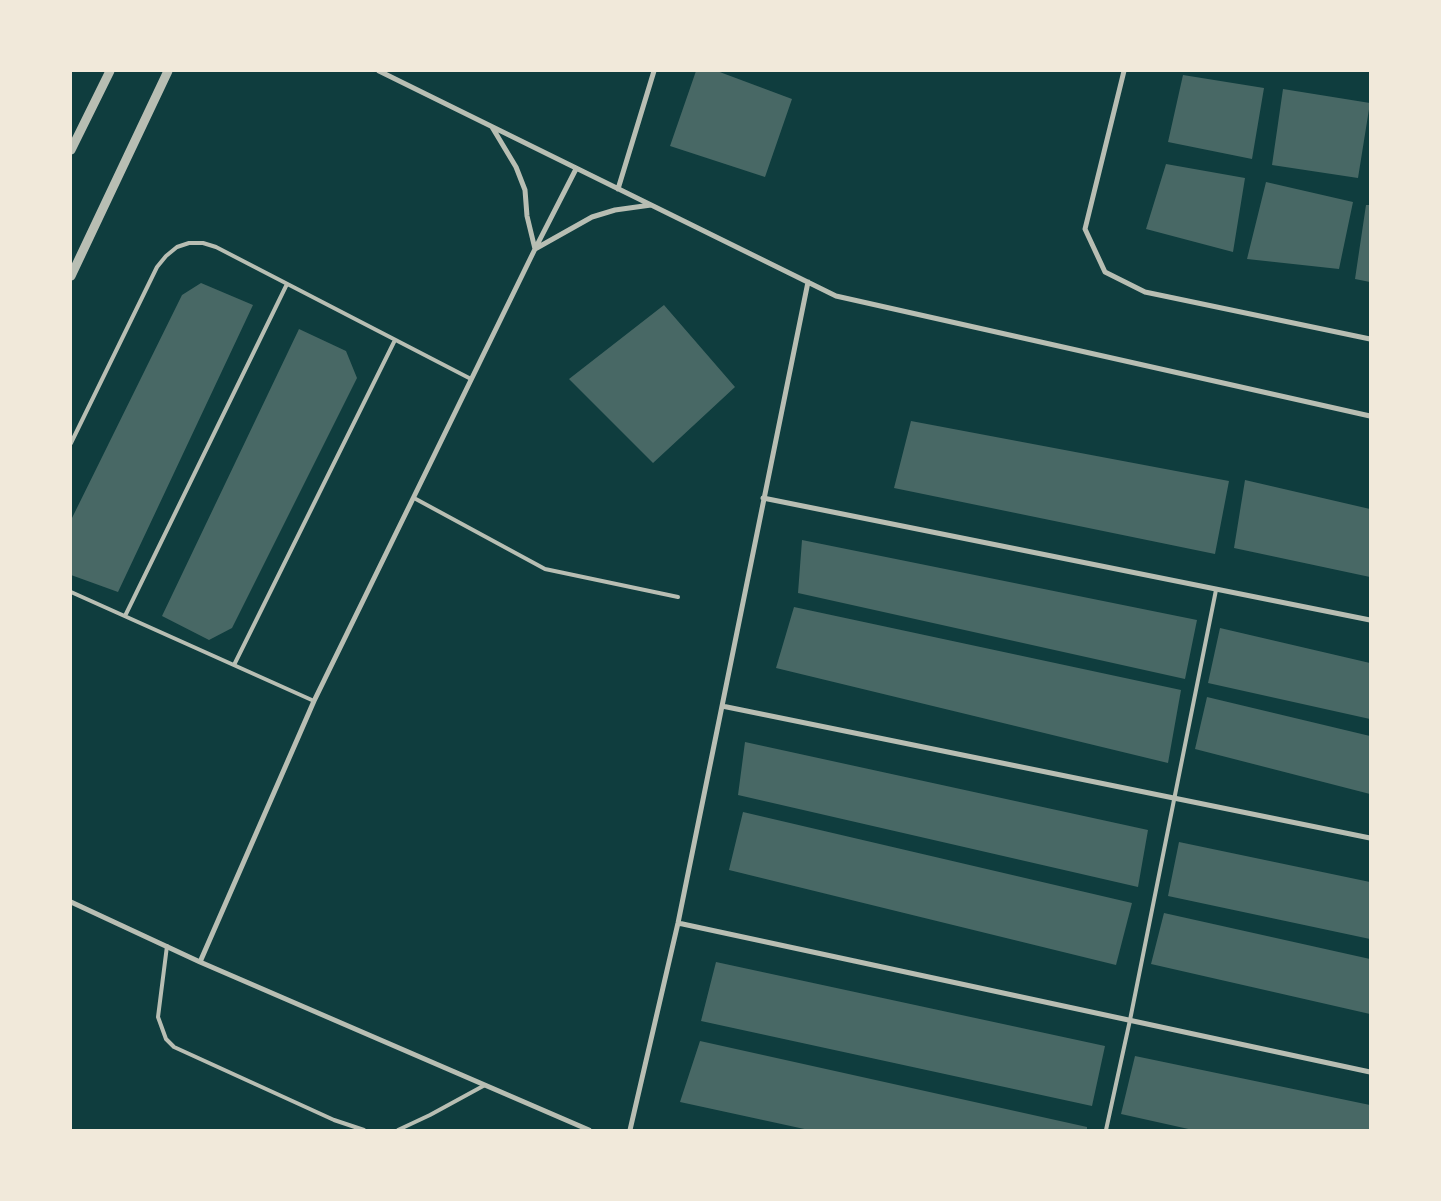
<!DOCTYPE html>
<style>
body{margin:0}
#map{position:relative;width:1441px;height:1201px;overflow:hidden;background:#0f3d3e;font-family:"Exo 2",sans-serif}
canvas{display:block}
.frame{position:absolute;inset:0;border:72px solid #f1e9da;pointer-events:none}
</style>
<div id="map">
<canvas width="1441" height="1201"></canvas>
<div class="frame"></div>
</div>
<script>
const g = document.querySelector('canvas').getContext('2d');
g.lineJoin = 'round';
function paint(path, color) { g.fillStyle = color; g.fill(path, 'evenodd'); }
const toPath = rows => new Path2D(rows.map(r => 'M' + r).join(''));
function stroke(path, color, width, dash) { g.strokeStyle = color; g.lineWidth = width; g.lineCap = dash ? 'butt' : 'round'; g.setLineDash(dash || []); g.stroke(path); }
paint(toPath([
 [696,71,717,71,792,99,765,177,670,146],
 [1183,75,1264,88,1252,159,1168,142],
 [1283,89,1370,103,1358,178,1272,165],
 [1166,164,1245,178,1233,252,1146,229],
 [1266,182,1353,202,1339,269,1247,259],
 [1366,205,1370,205,1370,282,1355,279],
 [201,283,253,305,118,592,71,575,71,520,182,295],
 [664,305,735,387,653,463,569,379],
 [299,329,346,351,357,378,232,628,209,640,162,616],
 [911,421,1229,481,1215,554,894,488],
 [1245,480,1370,509,1370,577,1234,548],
 [802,540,1197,620,1185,679,798,593],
 [794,607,1181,690,1168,763,776,668],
 [1220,628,1370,663,1370,719,1208,683],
 [1207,697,1370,736,1370,794,1195,749],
 [745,742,1148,830,1138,887,738,795],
 [743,812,1132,903,1116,965,729,870],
 [1179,842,1370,882,1370,939,1168,896],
 [1164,913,1370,959,1370,1014,1151,964],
 [716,962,1105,1046,1092,1106,701,1021],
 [700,1041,1087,1127,1087,1130,809,1130,680,1102],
 [1135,1056,1370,1105,1370,1130,1193,1130,1121,1114]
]), '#486865');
stroke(toPath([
 [71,443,157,267,166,256,177,247,189,243,203,243,216,247,471,379],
 [414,498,545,569,678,597],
 [71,592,314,701],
 [125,616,287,284],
 [234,665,395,340],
 [167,946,158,1017,166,1039,174,1047,334,1120,364,1130],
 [398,1130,430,1115,485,1085],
 [1106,1130,1130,1020,1216,590]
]), '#b8beb3', 4);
stroke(toPath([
 [379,71,836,296,1370,416],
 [1124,71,1085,229,1105,272,1145,292,1370,339],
 [492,127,516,167,525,190,527,216,535,249,592,217,615,210,651,205],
 [618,189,654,71],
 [763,498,1370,620],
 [722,706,1370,838],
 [71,902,200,962,589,1130],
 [678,923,1370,1072],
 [200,962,314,701,535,249,576,169],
 [630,1130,678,923,808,282]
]), '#b8beb3', 5);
stroke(toPath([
 [71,150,110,71],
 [71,276,168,71]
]), '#b8beb3', 9);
</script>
